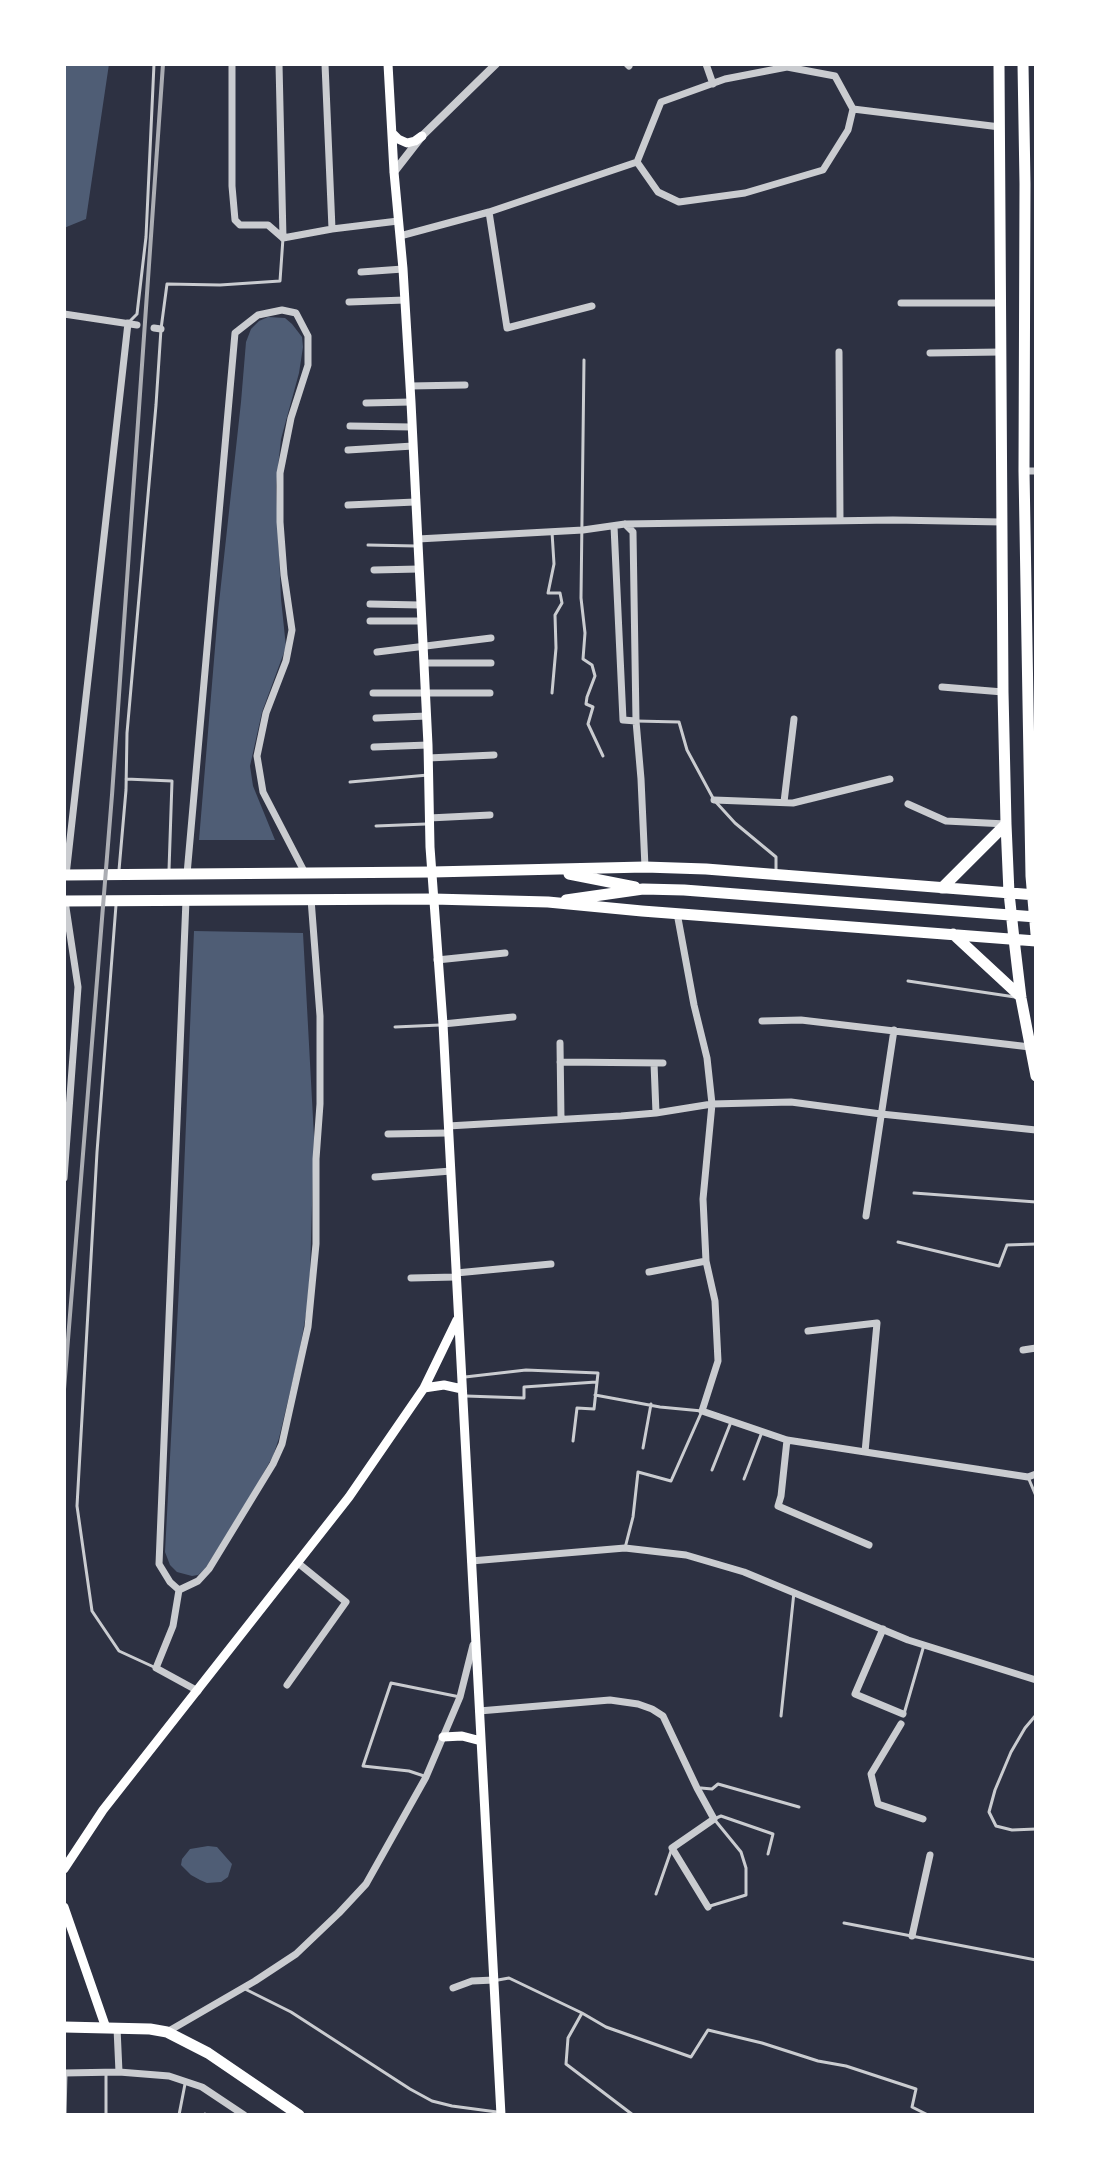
<!DOCTYPE html>
<style>
body{margin:0}
#map{position:relative;width:1100px;height:2179px;overflow:hidden;background:#2d3142;font-family:"Fira Sans Condensed",sans-serif}
canvas{display:block}
.frame{position:absolute;inset:0;border:66px solid #fff;pointer-events:none}
</style>
<div id="map">
<canvas width="1100" height="2179"></canvas>
<div class="frame"></div>
</div>
<script>
const g = document.querySelector('canvas').getContext('2d');
g.lineJoin = 'round';
function paint(path, color) { g.fillStyle = color; g.fill(path, 'evenodd'); }
const toPath = rows => new Path2D(rows.map(r => 'M' + r).join(''));
function stroke(path, color, width, dash) { g.strokeStyle = color; g.lineWidth = width; g.lineCap = dash ? 'butt' : 'round'; g.setLineDash(dash || []); g.stroke(path); }
paint(toPath([
 [64,64,109,64,86,219,64,228],
 [268,317,285,318,292,324,302,337,303,347,299,373,281,439,276,486,281,599,286,647,262,712,250,766,253,786,275,840,199,840,218,612,241,402,246,342,251,329,259,321],
 [194,931,303,933,314,1137,310,1273,307,1308,299,1354,279,1438,273,1456,255,1488,205,1569,198,1575,192,1576,177,1572,170,1565,165,1552,180,1268],
 [208,1846,217,1847,232,1864,228,1877,221,1882,207,1883,200,1880,191,1875,181,1865,182,1859,190,1849]
]), '#4f5d75');
stroke(toPath([
 [128,323,137,314,146,237,154,64],
 [584,360,581,598,585,633,583,659,592,665,595,676,587,697,586,704,593,707,588,724,603,756],
 [552,532,554,564,548,593,560,593,562,603,555,615,556,648,552,693],
 [368,545,416,546],
 [636,721,679,722,687,750,714,800,735,823,776,857,776,872],
 [126,779,172,781,169,870],
 [350,782,428,775],
 [376,826,426,824],
 [119,870,126,790,127,733,156,405,161,329,167,284,220,285,280,281,283,238],
 [116,905,97,1152,77,1506,92,1611,119,1651,156,1668],
 [908,981,1015,997],
 [395,1027,440,1025],
 [914,1193,1036,1202],
 [898,1242,999,1266,1007,1245,1036,1244],
 [465,1377,526,1370,598,1373,594,1409,577,1408,573,1441],
 [595,1395,660,1407,702,1411,671,1481,638,1472,633,1517,625,1548],
 [466,1396,524,1398,524,1387,596,1382],
 [643,1448,651,1404],
 [712,1470,731,1422],
 [1028,1477,1036,1496],
 [744,1479,762,1432],
 [904,1714,924,1645],
 [1036,1715,1025,1728,1011,1752,995,1790,989,1812,996,1826,1012,1830,1036,1829],
 [781,1716,794,1592],
 [424,1776,409,1771,363,1766,391,1683,460,1697],
 [701,1788,712,1789,718,1784,799,1807],
 [714,1819,721,1816,773,1834,768,1854],
 [656,1894,671,1851],
 [710,1906,746,1895,746,1868,741,1852,714,1819],
 [844,1923,1036,1960],
 [498,1980,509,1978,582,2013,606,2027,691,2057,708,2030,762,2043,818,2061,846,2066,916,2089,912,2107,928,2115],
 [245,1989,291,2012,410,2089,432,2101,452,2106,497,2112],
 [582,2013,568,2038,566,2064,633,2115],
 [205,2114,207,2115],
 [65,2115,66,2073],
 [106,2115,106,2073],
 [179,2115,185,2084]
]), '#caccd0', 3);
stroke(toPath([
 [232,64,232,186,235,220,240,225,268,225,283,238],
 [279,64,283,238],
 [325,64,332,229],
 [627,64,629,66],
 [706,64,713,84],
 [853,109,1000,127],
 [489,212,507,328,592,306],
 [400,236,489,212,637,162,658,192,679,202,745,193,823,170,848,130,853,109,835,76,787,67,725,79,661,102,637,162],
 [283,238,332,229,398,221],
 [361,272,403,269],
 [349,302,405,300],
 [901,303,1001,303],
 [64,314,137,325],
 [154,328,161,329],
 [839,352,840,520],
 [930,353,1001,352],
 [410,386,465,385],
 [366,403,411,402],
 [350,426,412,427],
 [348,450,413,446],
 [1024,471,1036,471],
 [348,505,415,502],
 [625,524,633,532,636,721,641,779,645,867],
 [614,526,623,720,636,721],
 [418,539,583,530,625,524,893,520,1002,522],
 [374,570,419,569],
 [370,604,420,605],
 [370,621,421,621],
 [377,652,491,638],
 [424,663,491,663],
 [942,687,1003,692],
 [373,693,490,693],
 [376,718,427,716],
 [374,747,428,745],
 [428,758,494,755],
 [714,800,793,803,890,779],
 [784,802,794,719],
 [908,804,946,821,1006,824],
 [429,818,490,815],
 [187,874,235,333,258,315,282,310,296,313,308,336,308,365,291,418,280,473,280,522,284,575,292,630,286,661,266,713,257,756,263,792,305,873],
 [66,875,128,323],
 [677,913,694,1005,707,1058,712,1104,703,1199,706,1261,715,1301,718,1361,702,1411,787,1440,1028,1477,1036,1474],
 [437,960,505,953],
 [762,1021,801,1020,1030,1047],
 [443,1024,513,1017],
 [560,1043,561,1119],
 [560,1062,663,1063],
 [654,1063,656,1113],
 [448,1126,621,1116,656,1113,712,1104,791,1102,881,1114,1036,1130],
 [388,1134,448,1133],
 [375,1177,451,1171],
 [64,1178,78,987,65,901],
 [866,1216,894,1030],
 [649,1272,706,1261],
 [456,1273,551,1264],
 [411,1278,456,1277],
 [808,1331,877,1323,865,1452],
 [1023,1350,1036,1348],
 [787,1440,781,1496,778,1506,869,1545],
 [471,1561,625,1548,686,1555,744,1572,908,1640,1036,1680],
 [179,1590,198,1581,209,1569,273,1464,282,1444,308,1327,316,1244,316,1159,320,1104,320,1016,311,899],
 [179,1590,170,1582,159,1564,186,900],
 [179,1590,173,1626,156,1668,198,1691],
 [883,1629,855,1694,903,1714],
 [287,1685,346,1602,298,1563],
 [479,1711,610,1700,638,1704,652,1709,663,1716,697,1788,714,1819,672,1848,708,1907],
 [901,1724,871,1774,878,1804,923,1819],
 [912,1936,930,1855],
 [453,1988,472,1981,494,1980],
 [117,2028,119,2072],
 [167,2032,255,1981,296,1954,339,1913,366,1884,426,1777,460,1697,473,1645],
 [64,2073,119,2072,169,2076,202,2087,244,2115]
]), '#caccd0', 7);
stroke(toPath([
 [394,172,422,136,496,64]
]), '#caccd0', 8);
stroke(toPath([
 [388,64,394,172,403,269,411,402,428,745,430,847,443,1024,501,2115],
 [392,133,398,139,407,143,415,141,422,136],
 [424,1388,444,1385,462,1389],
 [443,1737,462,1736,481,1741],
 [64,1869,103,1810,349,1497,424,1388,457,1320],
 [64,1907,106,2028]
]), '#fff', 9);
stroke(toPath([
 [999,64,1003,692,1006,824,1009,893,1014,939,1021,998,1036,1076],
 [1023,64,1025,184,1024,471,1031,876,1036,934],
 [569,874,635,887],
 [64,875,432,872,645,867,706,869,1036,895],
 [942,888,1006,824],
 [566,900,643,889,684,890,1036,917],
 [64,901,433,899,548,902,642,911,1036,941],
 [953,934,1021,997],
 [64,2027,150,2029,167,2032,208,2053,299,2115]
]), '#fff', 11);
stroke(toPath([
 [64,1389,112,795,163,64]
]), '#abadb3', 4);
</script>
